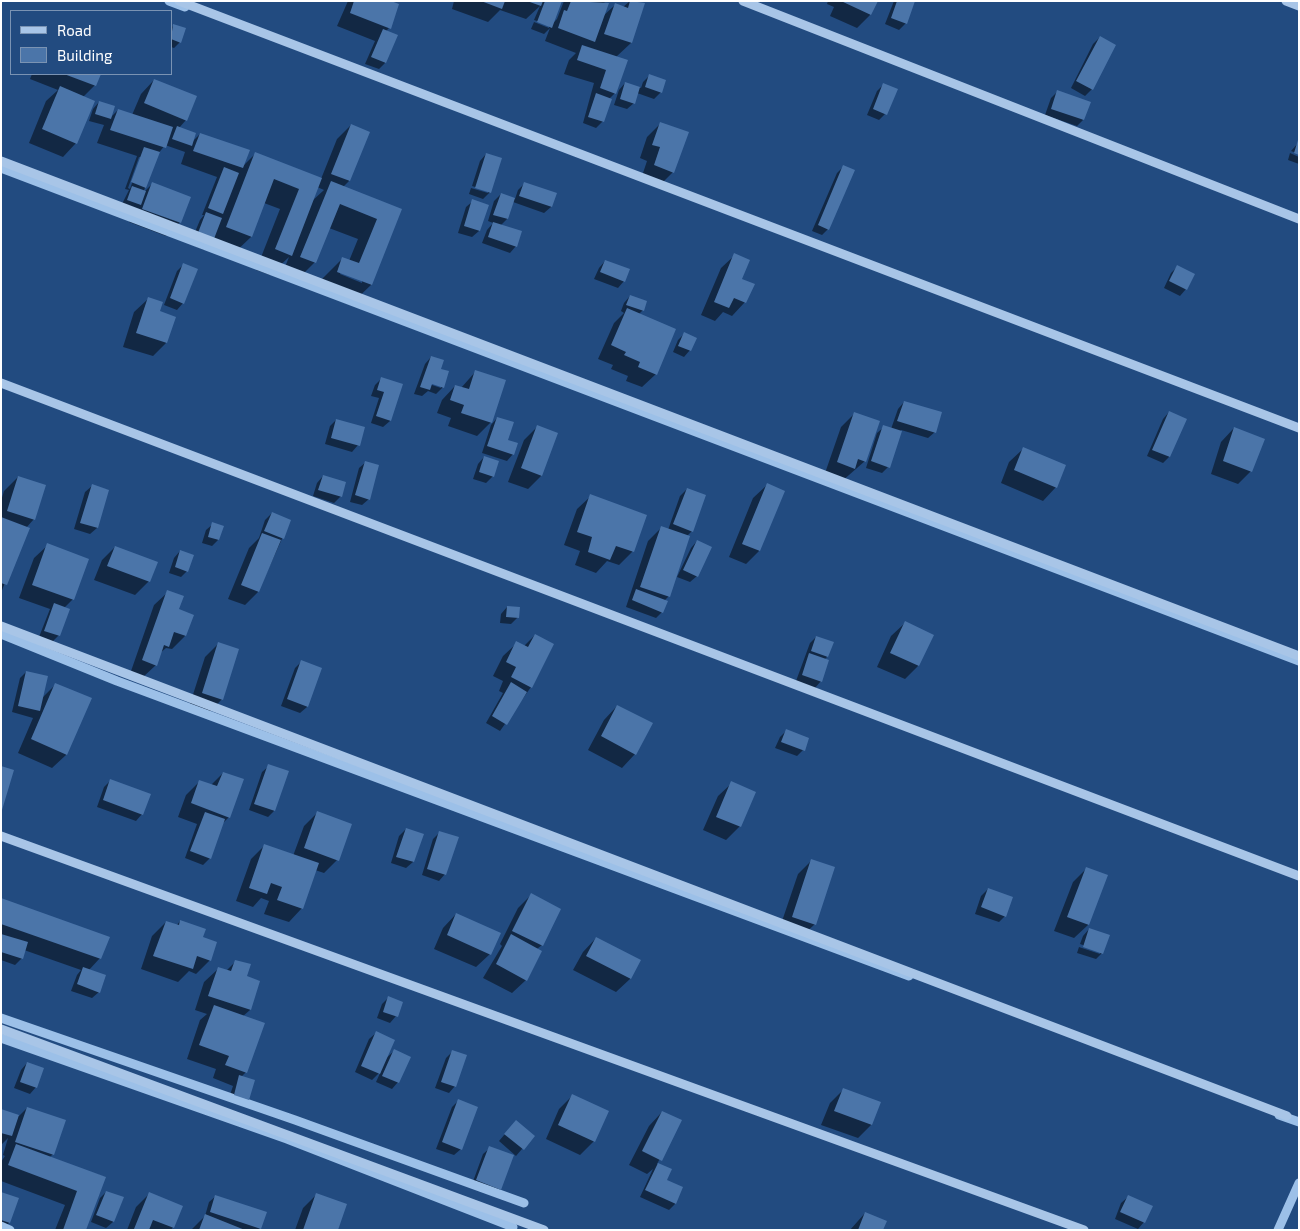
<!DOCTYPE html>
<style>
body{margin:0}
#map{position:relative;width:1300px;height:1231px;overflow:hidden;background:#224b80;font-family:"Exo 2",sans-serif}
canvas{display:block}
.frame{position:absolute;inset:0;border:2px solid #fff;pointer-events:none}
.legend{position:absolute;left:10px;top:10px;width:162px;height:65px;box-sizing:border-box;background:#224b80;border:1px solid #7a93b3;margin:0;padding:6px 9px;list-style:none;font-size:15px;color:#fff}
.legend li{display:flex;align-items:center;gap:10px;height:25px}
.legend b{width:25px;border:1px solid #7a93b3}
</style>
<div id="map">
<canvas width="1300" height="1231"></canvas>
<div class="frame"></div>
<ul class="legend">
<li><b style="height:6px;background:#a8c5e7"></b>Road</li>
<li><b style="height:14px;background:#4b75a9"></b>Building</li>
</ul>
</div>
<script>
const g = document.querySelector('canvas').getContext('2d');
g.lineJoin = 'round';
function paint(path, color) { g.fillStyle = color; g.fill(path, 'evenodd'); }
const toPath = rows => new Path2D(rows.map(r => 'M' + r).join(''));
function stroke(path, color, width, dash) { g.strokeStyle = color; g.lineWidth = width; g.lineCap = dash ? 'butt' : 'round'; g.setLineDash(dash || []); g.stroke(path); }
paint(toPath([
 [348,1,387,1,389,28,386,31,385,63,379,69,365,64,375,41,337,26],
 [454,1,561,1,552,24,557,19,564,1,601,1,608,4,603,16,615,5,623,7,630,1,644,4,631,43,616,57,615,93,609,99,603,121,596,128,583,123,594,83,564,74,569,60,576,53,545,41,550,28,544,34,531,29,534,22,549,28,549,25,534,20,540,6,526,19,500,10,488,22,452,9],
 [828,1,876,1,870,15,857,28,830,16,834,7,827,4],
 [894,1,914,1,906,23,899,30,885,24],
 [174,25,180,42,174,48,171,47,171,28],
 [1100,37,1092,89,1085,96,1071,88,1093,44],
 [32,74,100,74,95,85,83,97,76,143,63,157,29,143,46,101,58,90,30,79],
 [649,76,661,92,654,99,637,93,634,103,627,109,614,105,619,90,625,83,641,88,643,82],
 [154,80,186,120,179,128,192,142,200,134,242,167,255,154,321,179,337,139,351,125,349,181,343,187,400,210,371,285,350,305,317,292,322,279,343,258,349,261,358,239,329,228,315,262,294,283,281,277,289,257,270,275,256,270,280,209,264,203,251,237,230,257,207,247,204,250,190,244,200,220,204,215,202,215,217,177,181,164,185,152,165,145,158,154,143,193,152,184,180,222,166,236,129,222,134,211,121,206,129,190,125,189,137,156,97,143,104,125,89,121,93,109,99,102,110,118,118,110,132,115,141,94],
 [139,157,141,157,130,189,128,188],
 [317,187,324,190,312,201],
 [341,272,362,280,362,283,340,274],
 [884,84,885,114,879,120,867,115,877,91],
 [1058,91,1083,120,1077,126,1045,115,1051,98],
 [661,123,673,172,660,185,641,179,647,161,640,158,647,137],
 [1299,142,1299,154,1291,151],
 [1290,153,1299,157,1299,164,1288,160],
 [486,154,490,192,483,199,469,194,471,188,488,193,488,191,472,186,480,161],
 [843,167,828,229,822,235,812,231,837,173],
 [524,184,555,194,551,207,544,213,513,202,507,219,500,226,516,246,510,253,482,243,487,230,493,223,488,221,494,201,501,194,515,199,518,190],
 [473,201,487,205,479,231,472,237,458,233,466,207],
 [735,255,745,302,732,316,723,312,715,321,701,315,721,268],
 [605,261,624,281,618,288,594,279,599,268],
 [183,265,183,303,177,310,164,305,177,271],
 [1178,266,1186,289,1180,296,1164,288,1171,273],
 [630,296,643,310,639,314,656,374,642,387,626,381,628,376,611,369,613,365,598,359,614,323,624,313,621,311,624,303],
 [148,299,159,312,166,343,153,356,123,347,134,312],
 [684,334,690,350,684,357,673,352,678,340],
 [431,357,440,369,443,387,436,394,428,391,422,396,414,394,425,364],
 [426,381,441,386,441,388,426,383],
 [476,371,491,422,477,436,448,426,451,418,437,413,442,400,455,386,461,388],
 [382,378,401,385,390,421,383,427,371,423,379,398,371,396,375,385],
 [904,402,935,432,928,438,901,430,888,467,882,473,866,468,877,433,884,427,891,429,898,409],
 [1169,412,1169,457,1163,463,1147,456,1163,419],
 [855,413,865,461,841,482,824,476,841,427],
 [497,418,513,454,507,461,482,453,491,425],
 [336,420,358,445,352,452,325,444,330,426],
 [537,427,557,434,541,476,528,489,508,482,524,440],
 [1234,428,1251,471,1238,484,1211,474,1221,442],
 [1023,449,1056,487,1043,501,1001,483,1009,462],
 [484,457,493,476,486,483,473,479,478,464],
 [366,462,369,499,362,505,350,502,359,468],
 [323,476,341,496,334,503,313,496,317,483],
 [18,477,34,519,26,528,1,593,1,501,4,491],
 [767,485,759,551,746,564,729,557,753,498],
 [92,486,108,490,97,528,90,534,74,529,85,492],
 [687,489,692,531,687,536,689,537,668,597,664,601,662,612,656,618,626,607,648,541,661,528,668,530,680,496],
 [591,496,646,515,632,552,619,565,607,561,596,573,575,565,580,551,564,545,577,509],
 [272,513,290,521,258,592,245,605,228,599,249,548,259,538,265,520],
 [213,524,218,540,212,546,202,543,206,530],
 [697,541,697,576,690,582,677,577,691,548],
 [48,545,73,599,64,608,59,635,52,642,39,637,50,609,19,598,34,558],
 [115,547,149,581,135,595,94,580,102,560],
 [180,551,187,571,181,577,169,573,174,558],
 [168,592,177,610,193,616,185,636,172,649,166,648,159,654,156,665,142,678,130,674,154,605],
 [507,607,518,617,511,624,500,623,501,614],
 [905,623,932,635,918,666,905,679,877,667,891,636],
 [535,635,531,687,500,731,486,723,503,693,499,691,503,681,493,676,503,656,517,643,524,646],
 [816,637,827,657,824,660,821,681,815,688,796,681,810,643],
 [219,643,222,699,209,713,189,707,205,657],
 [301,662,307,707,300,713,281,706,295,668],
 [26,672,41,699,56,684,90,699,66,755,52,768,18,753,33,718,12,712,20,678],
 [617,706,635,754,622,768,588,750,604,720],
 [786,731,803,750,797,756,775,748,780,737],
 [269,766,274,811,268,817,249,810,262,772],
 [223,773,229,817,222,824,210,858,203,865,185,858,197,824,178,817,186,795,200,781,211,785],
 [111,780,142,814,136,821,97,807,104,787],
 [732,783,740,826,726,840,703,830,718,796],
 [317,813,337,860,324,873,315,870,302,908,289,922,264,914,269,901,261,898,253,907,236,901,251,859,264,846,293,856,304,826],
 [406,829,422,835,413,862,406,868,391,863,399,836],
 [440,832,445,874,439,881,422,875,433,839],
 [811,861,815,924,801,937,779,930,798,874],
 [1086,869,1106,876,1088,925,1074,938,1054,931,1073,882],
 [988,889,1005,916,999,922,975,914,981,896],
 [531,895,542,945,537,949,526,980,512,993,483,978,502,946,500,944,518,908],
 [1,899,100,958,89,970,99,992,92,998,71,991,77,975,81,970,24,950,22,958,15,965,1,960],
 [456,914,490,954,476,967,434,949,443,928],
 [180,921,210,960,196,974,189,971,178,982,141,969,152,936,166,922,177,925],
 [1089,929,1102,953,1096,959,1077,953,1079,947,1100,954,1100,951,1080,944,1083,936],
 [596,938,639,960,630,979,616,992,573,970,583,952],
 [236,961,246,977,259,981,250,1010,242,1017,246,1072,241,1077,248,1099,241,1105,228,1101,233,1086,213,1078,216,1069,187,1059,200,1020,207,1014,195,1010,204,982,218,969,226,971],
 [388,998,396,1016,390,1023,377,1018,382,1004],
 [376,1033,384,1060,394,1051,398,1082,392,1089,376,1082,381,1071,372,1080,355,1072,369,1039],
 [452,1052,455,1086,449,1093,435,1088,446,1058],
 [27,1063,36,1087,30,1094,14,1088,21,1070],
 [843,1090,879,1103,871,1125,858,1138,821,1125,830,1103],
 [572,1096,594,1141,580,1155,546,1139,559,1109],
 [458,1101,461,1149,454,1155,436,1149,452,1107],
 [27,1108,53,1154,49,1158,105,1177,85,1230,55,1230,65,1205,1,1181,1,1162,5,1156,3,1155,8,1138,1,1145,1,1111,19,1116],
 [662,1112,680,1121,657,1164,671,1170,666,1181,682,1188,675,1204,669,1210,640,1197,653,1169,647,1174,629,1165,649,1126],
 [510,1128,533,1136,516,1156,499,1141],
 [490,1148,500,1189,493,1196,471,1187,483,1154],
 [106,1192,122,1198,113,1222,106,1228,91,1222,100,1198],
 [1,1193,9,1223,3,1229,1,1229],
 [149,1194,173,1227,171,1230,127,1230,136,1207],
 [317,1194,337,1230,295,1230,303,1208],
 [216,1196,260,1229,191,1230,205,1216,209,1202],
 [1128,1197,1144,1222,1138,1229,1115,1219,1121,1203],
 [865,1213,882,1230,850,1230]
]), '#0007');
stroke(toPath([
 [169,1,185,7],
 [1,168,1299,661],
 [1,634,117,681,909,976],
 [1,1018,295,1120,524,1203],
 [1,1038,287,1139,513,1227],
 [1279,1115,1299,1122],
 [1,1226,10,1230],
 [1278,1230,1299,1183]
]), '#9cc0e8', 9);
paint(toPath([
 [354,1,391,1,399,4,391,29,350,13],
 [481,1,505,1,502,9],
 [527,1,543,1,541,6],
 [545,1,562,1,552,28,537,22],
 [571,1,609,3,595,42,558,28,564,10,567,11],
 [630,1,645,3,632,43,604,34,615,3,628,8],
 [841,1,878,1,871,15],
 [897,1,915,1,907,24,891,18],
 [173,24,186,28,181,43,171,39],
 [383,29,398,35,386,63,371,57],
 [1100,36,1116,45,1093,90,1076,81],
 [582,45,628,60,616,94,600,88,606,70,577,60],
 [64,74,101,74,96,86],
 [649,74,666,80,662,93,645,87],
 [154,79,197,96,187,121,144,103],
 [625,82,640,87,635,104,620,99],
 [883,83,898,89,887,115,873,109],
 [60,86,95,101,77,144,42,129],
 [1057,90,1091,102,1084,120,1051,109],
 [596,93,612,99,604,122,588,117],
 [99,101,115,106,111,119,95,114],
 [118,109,173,127,166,148,110,130],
 [660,122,689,132,674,173,654,165,660,147,652,145],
 [351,124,370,132,350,181,331,174],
 [177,126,196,133,192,146,172,139],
 [200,133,250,150,243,168,193,151],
 [1298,140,1299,140,1299,155,1294,153],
 [144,147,160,152,146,188,131,182],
 [255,152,322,178,292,256,275,249,299,189,274,179,252,237,226,227],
 [486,153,502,158,491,193,475,188],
 [843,165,855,170,829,230,818,225],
 [224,167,239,173,223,214,208,208],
 [331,181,402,209,372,285,337,272,342,257,359,263,377,219,340,204,316,263,300,257],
 [152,182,191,197,181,223,142,209],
 [524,182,557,193,552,207,519,196],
 [132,186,146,191,141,205,127,200],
 [501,193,515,198,508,219,493,215],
 [472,199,489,205,480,231,464,226],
 [206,212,222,218,212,244,196,238],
 [493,222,522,231,517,247,488,237],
 [734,253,750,260,742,279,755,284,746,303,734,298,729,308,714,302],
 [605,260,630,269,625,282,600,272],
 [183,263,198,269,184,304,170,298],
 [1177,265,1195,274,1187,290,1169,281],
 [630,295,647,301,644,311,626,305],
 [148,297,163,302,160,311,176,317,167,343,136,333],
 [627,308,676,329,657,375,638,367,640,362,624,355,626,352,611,345],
 [684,332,697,338,691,351,678,346],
 [431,356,444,360,441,369,449,371,444,388,432,384,430,390,420,387],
 [475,370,506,380,492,423,461,413,464,405,450,400,455,385,469,389],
 [381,377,403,384,391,421,376,416,384,392,377,390],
 [904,401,942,412,936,433,897,421],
 [1169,411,1187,419,1170,457,1152,450],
 [854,412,880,421,866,462,858,459,855,469,837,462],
 [497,417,514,422,508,440,518,443,514,455,487,446],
 [336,419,365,427,360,446,331,438],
 [537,425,558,433,542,476,521,468],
 [883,425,902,431,890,468,871,461],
 [1234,427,1265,439,1252,472,1223,461],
 [1023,447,1066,465,1057,488,1014,470],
 [484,456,499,461,494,477,479,472],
 [365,461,379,465,370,500,355,495],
 [323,475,346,482,342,497,318,490],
 [18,476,46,485,35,520,7,511],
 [767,483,785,491,760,551,742,544],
 [92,484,109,490,98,528,80,523],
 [687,488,706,495,693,532,673,524],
 [590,494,647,515,634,552,616,546,610,560,588,552,592,537,577,532],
 [272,512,291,520,284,539,264,531],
 [1,517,30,528,7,585,1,583],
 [212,522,224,526,219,540,208,537],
 [661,526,690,536,670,597,640,587],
 [262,533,281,540,259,592,241,585],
 [697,540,712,547,698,577,683,570],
 [47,543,89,559,74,600,32,585],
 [115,546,158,562,150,582,107,566],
 [180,550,194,555,188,572,175,567],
 [636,589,668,601,663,613,632,600],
 [167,590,184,596,179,609,194,615,186,636,174,632,169,647,164,645,157,666,142,660],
 [54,603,70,609,60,636,44,631],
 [507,606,520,607,519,618,506,617],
 [905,621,934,635,919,666,890,653],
 [535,634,554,644,532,688,511,677,516,667,506,662,516,641,528,647],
 [816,636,834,642,828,657,811,651],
 [218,642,239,649,223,700,202,693],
 [809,653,829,660,822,682,802,675],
 [301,660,322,668,308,707,287,699],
 [26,671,48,676,40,711,18,706],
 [511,682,527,692,507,725,492,716],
 [55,683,92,698,67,755,31,739],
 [617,705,653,723,636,755,601,736],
 [786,729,809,738,805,751,781,742],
 [268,764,289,771,275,811,254,804],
 [1,766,14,770,2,810,1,810],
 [223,772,244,779,230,818,191,803,199,780,217,786],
 [110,779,151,794,143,815,103,800],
 [731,781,756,792,741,827,716,817],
 [317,811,352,824,339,861,304,848],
 [205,812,225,819,211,859,190,851],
 [406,828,424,834,414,862,396,857],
 [439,831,459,837,446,875,427,869],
 [264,844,319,863,303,909,277,900,282,887,271,883,267,894,249,888],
 [811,859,835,867,816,925,792,917],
 [1086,867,1108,875,1089,925,1067,917],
 [988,888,1013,897,1006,917,981,907],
 [531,893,561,909,543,946,512,931],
 [1,898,110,937,101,959,1,924],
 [456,913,501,933,491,955,447,935],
 [180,920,206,929,203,937,217,942,211,961,197,956,193,969,153,956,166,921,179,925],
 [1089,928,1110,935,1103,954,1083,947],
 [1,934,28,942,23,959,1,952],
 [511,934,542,951,527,981,496,964],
 [596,937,641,960,631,979,586,956],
 [235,960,251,964,247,976,260,981,251,1010,208,996,218,967,231,971],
 [83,967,106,975,100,993,77,984],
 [388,996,403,1002,398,1017,383,1012],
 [214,1005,265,1023,247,1073,225,1065,229,1056,199,1045],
 [376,1031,395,1040,380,1074,361,1066],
 [394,1049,411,1057,399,1083,382,1076],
 [452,1050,467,1055,456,1087,441,1082],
 [27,1062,44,1068,37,1088,20,1082],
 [239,1075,255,1080,249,1100,234,1095],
 [843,1088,881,1102,872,1125,834,1111],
 [572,1094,609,1111,595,1142,558,1125],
 [458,1099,478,1107,462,1150,442,1142],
 [27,1107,66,1120,54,1155,15,1142],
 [1,1109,19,1115,12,1136,1,1133],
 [662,1111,682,1120,662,1161,642,1151],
 [516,1120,535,1136,524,1150,504,1134],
 [16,1144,106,1177,86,1230,63,1230,77,1191,8,1165],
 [489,1146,514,1155,501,1190,476,1180],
 [658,1163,672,1169,667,1180,683,1187,676,1204,645,1190],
 [106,1191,124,1197,114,1222,96,1215],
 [1,1192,19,1198,10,1223,1,1220],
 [149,1192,183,1206,174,1228,153,1220,149,1230,134,1229],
 [316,1193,347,1204,338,1230,303,1230],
 [215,1195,267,1212,261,1229,210,1212],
 [1128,1195,1153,1206,1145,1223,1120,1212],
 [865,1212,887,1221,883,1230,858,1230],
 [205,1214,245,1230,199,1230]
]), '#4b75a9');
stroke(toPath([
 [179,1,1299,428],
 [743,1,1299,219],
 [1286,1,1299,6],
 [1,161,1299,656],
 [1,383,1299,876],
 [1,626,1287,1116],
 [1,836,1084,1230],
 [1,1029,544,1230]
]), '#a8c5e7', 9);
</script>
